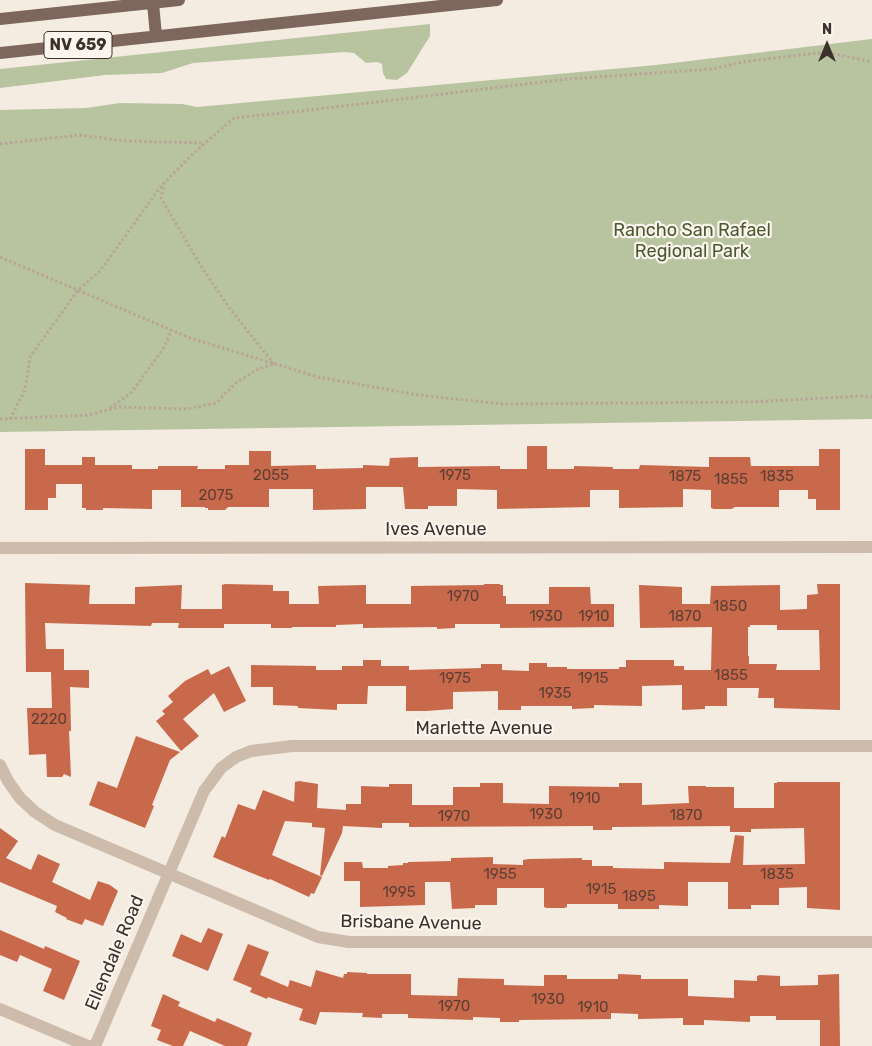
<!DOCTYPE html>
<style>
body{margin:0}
#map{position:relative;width:872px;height:1046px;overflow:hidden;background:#f4ebe1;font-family:Rubik,sans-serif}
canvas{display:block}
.north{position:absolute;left:802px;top:20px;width:50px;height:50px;-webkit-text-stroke:4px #fbf5ee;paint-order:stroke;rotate:0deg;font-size:14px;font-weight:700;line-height:20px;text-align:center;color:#3b302b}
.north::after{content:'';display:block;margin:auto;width:18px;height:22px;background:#3b302b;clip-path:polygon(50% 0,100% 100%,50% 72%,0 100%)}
</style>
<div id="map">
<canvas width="872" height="1046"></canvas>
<div class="north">N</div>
</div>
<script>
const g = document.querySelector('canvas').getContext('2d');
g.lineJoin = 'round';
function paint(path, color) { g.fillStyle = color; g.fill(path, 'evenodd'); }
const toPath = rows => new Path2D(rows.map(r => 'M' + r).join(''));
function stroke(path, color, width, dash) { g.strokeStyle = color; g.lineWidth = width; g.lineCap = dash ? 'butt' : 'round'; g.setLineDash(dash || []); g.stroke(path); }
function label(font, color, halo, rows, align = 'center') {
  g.font = font + ' Rubik,sans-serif'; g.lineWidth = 4.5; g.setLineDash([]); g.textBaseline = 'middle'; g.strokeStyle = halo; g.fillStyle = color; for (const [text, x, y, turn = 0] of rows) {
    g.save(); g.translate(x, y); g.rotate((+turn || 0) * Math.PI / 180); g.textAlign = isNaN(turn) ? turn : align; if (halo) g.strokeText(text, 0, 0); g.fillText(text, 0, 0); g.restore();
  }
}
paint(toPath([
 [430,24,430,36,407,73,397,80,386,79,383,73,382,64,377,62,366,63,354,53,344,52,193,63,162,73,105,75,0,88,0,69],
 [872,39,872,419,0,432,0,110,86,108,120,103,182,104,197,107,656,65]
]), '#b8c4a0');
paint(toPath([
 [527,446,547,446,547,469,574,469,574,466,613,467,613,469,639,469,640,465,709,467,709,457,750,457,751,466,819,466,819,449,840,449,840,510,816,510,816,499,808,499,808,490,779,490,779,507,734,507,734,508,731,509,714,509,711,508,711,490,683,489,683,507,619,508,619,490,590,490,590,507,497,509,497,490,457,489,457,506,428,506,428,509,405,509,403,487,366,487,366,509,313,510,313,489,269,489,269,507,228,507,225,510,208,510,208,508,205,508,205,507,181,507,181,490,152,490,152,509,103,508,103,510,86,510,86,508,82,508,82,484,56,484,56,498,48,498,48,510,25,510,25,449,45,449,45,465,82,465,82,457,95,457,95,465,132,465,132,469,158,469,158,466,198,466,197,469,225,469,225,465,249,465,249,451,271,451,271,466,316,465,316,469,363,468,363,465,389,466,390,458,418,457,418,467,500,466,500,469,527,469],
 [25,583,90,585,89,604,135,604,135,587,182,585,181,609,222,609,222,585,225,584,273,585,273,591,289,591,289,604,319,604,318,586,366,585,366,604,411,604,411,586,484,585,484,584,500,584,500,585,503,585,503,596,506,596,506,604,549,604,549,587,590,587,591,604,614,604,614,627,500,628,500,624,455,624,455,628,437,629,437,627,363,628,363,624,336,625,336,627,292,627,292,628,271,628,271,624,224,624,224,628,178,628,179,623,152,623,151,626,45,623,46,649,64,649,64,670,89,670,89,688,70,687,71,731,69,731,71,777,64,774,62,777,47,777,46,754,29,755,27,708,52,708,51,672,26,672],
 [817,584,840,584,840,710,774,708,774,698,758,698,759,688,727,688,727,706,705,706,705,709,682,710,682,685,642,686,642,706,594,705,594,708,572,709,572,706,521,706,521,710,498,710,498,691,453,692,453,709,426,711,406,711,406,686,368,686,367,704,337,704,337,710,298,708,298,706,273,705,273,687,251,687,251,665,316,666,316,670,342,670,342,666,363,666,363,660,381,660,381,666,409,666,409,670,481,668,481,664,502,664,502,670,529,671,529,663,547,663,547,667,567,667,567,669,619,669,619,667,626,667,626,660,674,660,674,666,684,666,684,670,711,670,712,627,640,628,639,585,682,587,682,604,710,604,711,586,780,585,780,610,807,609,807,595,818,594],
 [750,625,777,625,777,630,819,630,820,670,776,670,777,664,749,664,749,656,748,656,748,627,750,627],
 [229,666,246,701,224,712,214,693,183,719,199,736,181,751,156,721,165,714,162,711,173,702,168,696,185,681,208,669,211,675],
 [136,736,180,752,170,760,152,805,154,806,145,828,89,805,98,781,117,788],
 [299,781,318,784,317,808,346,810,346,804,361,804,361,786,389,787,389,784,412,784,412,805,453,805,453,787,480,787,480,783,503,783,503,803,549,804,549,786,619,787,619,783,642,783,642,805,689,803,688,786,706,786,706,787,734,787,734,808,774,808,774,783,777,783,777,782,840,782,840,910,807,908,807,887,779,888,779,905,751,905,751,909,728,909,728,882,688,882,688,906,659,905,659,909,618,909,618,904,567,904,567,907,564,908,547,908,544,907,544,888,497,888,497,905,475,905,475,908,452,909,450,882,425,882,425,905,360,907,360,881,344,881,344,862,362,862,363,868,388,868,388,866,403,865,403,863,408,863,408,862,451,861,451,858,493,857,493,864,523,865,523,860,529,859,582,858,582,860,592,860,592,866,613,866,613,868,664,869,664,862,730,863,735,835,744,836,743,865,805,864,804,828,751,829,751,832,730,832,730,826,612,827,612,830,593,830,593,826,409,827,409,823,382,823,382,828,343,826,342,833,322,876,320,875,325,828,312,827,312,823,285,821,272,855,322,877,314,894,311,893,309,897,270,879,269,880,249,872,213,857,222,836,225,838,238,804,255,810,263,790,294,802,295,782],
 [0,828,18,841,6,858,31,870,38,854,60,864,52,882,90,900,98,881,110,885,118,891,103,926,85,919,82,925,66,919,67,918,55,912,57,906,0,882],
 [208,928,223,934,208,971,172,956,181,934,201,943],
 [0,930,44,949,45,946,80,961,64,1000,43,991,52,969,20,955,17,962,0,955],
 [248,944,269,952,260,975,288,987,290,980,311,987,316,970,343,978,344,974,347,974,347,972,367,973,367,974,411,974,411,995,457,996,458,978,504,979,504,985,544,986,544,975,567,975,567,979,618,979,618,974,641,975,641,979,688,979,688,996,734,998,734,980,757,981,757,976,760,975,780,976,780,986,818,985,818,975,839,974,840,1046,820,1046,820,1020,776,1020,776,1016,750,1016,750,1022,704,1020,704,1025,683,1025,683,1018,638,1019,638,1014,611,1013,611,1019,519,1020,519,1022,500,1022,500,1018,473,1017,473,1020,408,1018,408,1014,382,1014,382,1018,362,1017,363,1013,320,1012,316,1025,299,1020,303,1009,268,997,267,999,250,992,252,988,233,980],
 [163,994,180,1002,178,1006,215,1022,217,1018,252,1033,247,1046,225,1046,190,1031,183,1046,173,1046,157,1040,161,1030,151,1026]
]), '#c8694b');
stroke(toPath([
 [0,144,78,135,127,141,204,143],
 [0,257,190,338,318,377,418,395,503,404,749,402,862,396,872,397],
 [274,364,230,309,201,266,161,198,164,183,197,150,234,118,310,110,568,79,712,69,742,62,826,52,872,62],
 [110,408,132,392,165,346,171,330],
 [0,419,89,415,118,407,187,409,216,403,236,383,258,369,274,364],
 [10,419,25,390,30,357,78,290,100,271,162,185]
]), '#b9a596', 3, [2.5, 2.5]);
stroke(toPath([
 [0,548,872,547],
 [0,765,8,781,20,798,35,812,55,825,318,937,349,942,872,942],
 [0,1009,88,1046],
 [95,1046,204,791,221,768,236,757,251,751,292,746,872,746]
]), '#cdbbac', 12);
stroke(toPath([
 [153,3,156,36],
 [0,19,179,0],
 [0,53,497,0]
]), '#7d675c', 12);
label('15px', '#5e3e33', null, [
 ["2055",271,476],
 ["1975",455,476],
 ["1875",685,477],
 ["1835",777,477],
 ["1855",731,480],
 ["2075",216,496],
 ["1970",463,597],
 ["1850",730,607],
 ["1930",546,617],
 ["1910",594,617],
 ["1870",685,617],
 ["1855",731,676],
 ["1975",455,679],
 ["1915",593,679],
 ["1935",555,694],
 ["2220",49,720],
 ["1910",585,799],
 ["1930",546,815],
 ["1870",686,816],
 ["1970",454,817],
 ["1955",500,875],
 ["1835",777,875],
 ["1915",601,890],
 ["1995",399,893],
 ["1895",639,897],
 ["1930",548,1000],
 ["1970",454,1007],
 ["1910",593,1008]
]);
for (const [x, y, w] of [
 [78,45,68]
]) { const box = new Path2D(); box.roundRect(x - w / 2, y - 13.5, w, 27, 4); g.fillStyle = '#fbf5ee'; g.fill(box); stroke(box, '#3b302b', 1); }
label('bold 16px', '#3b302b', null, [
 ["NV 659",78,45]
]);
label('18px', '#4a5a2e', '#fbf5ee', [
 ["Rancho San Rafael",692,231],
 ["Regional Park",692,252]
]);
label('18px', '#3b302b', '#fbf5ee', [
 ["Ives Avenue",436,530],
 ["Marlette Avenue",484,729],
 ["Brisbane Avenue",411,923,1],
 ["Ellendale Road",115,953,-67]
]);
</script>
